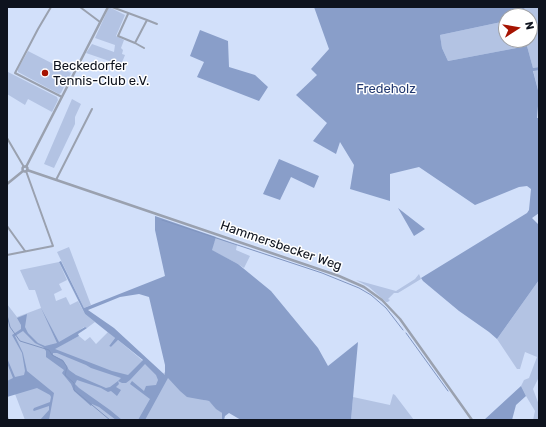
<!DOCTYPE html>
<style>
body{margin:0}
#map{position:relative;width:546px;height:427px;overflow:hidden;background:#d2e0fa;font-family:Rubik,sans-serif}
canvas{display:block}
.frame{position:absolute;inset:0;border:8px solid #0e131e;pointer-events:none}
.north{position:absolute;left:498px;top:8px;width:40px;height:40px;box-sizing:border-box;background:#fff;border:1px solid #9fa1a5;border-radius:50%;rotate:78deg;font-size:11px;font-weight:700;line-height:16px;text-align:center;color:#0e131e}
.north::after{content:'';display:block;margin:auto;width:14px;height:18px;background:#a61301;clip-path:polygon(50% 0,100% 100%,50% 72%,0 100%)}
</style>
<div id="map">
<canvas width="546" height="427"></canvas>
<div class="frame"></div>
<div class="north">N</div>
</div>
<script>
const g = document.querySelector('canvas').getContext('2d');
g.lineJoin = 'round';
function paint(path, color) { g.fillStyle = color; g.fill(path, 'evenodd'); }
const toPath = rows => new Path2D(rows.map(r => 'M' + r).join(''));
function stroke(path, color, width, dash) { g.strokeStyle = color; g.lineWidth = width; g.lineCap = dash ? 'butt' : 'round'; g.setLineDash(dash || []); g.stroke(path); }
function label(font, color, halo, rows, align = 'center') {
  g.font = font + ' Rubik,sans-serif'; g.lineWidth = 3; g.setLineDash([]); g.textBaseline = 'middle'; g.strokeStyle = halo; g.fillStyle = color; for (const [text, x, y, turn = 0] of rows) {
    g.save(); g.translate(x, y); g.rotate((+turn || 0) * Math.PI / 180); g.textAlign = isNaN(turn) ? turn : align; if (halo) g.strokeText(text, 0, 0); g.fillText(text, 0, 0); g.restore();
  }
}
paint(toPath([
 [109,7,125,15,116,36,124,40,121,48,123,50,122,54,125,55,121,65,86,53,92,44,114,52,115,45,95,38],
 [525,7,539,7,539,67,533,68,527,46,448,61,442,48,440,35,506,21,506,40,530,40,530,16,522,16],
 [28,51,71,73,61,93,59,94,18,72,18,69],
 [533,70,539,70,539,94],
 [8,72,57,97,58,100,52,112,28,99,25,105,7,94],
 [72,99,81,104,75,117,75,124,54,168,44,164],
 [216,237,237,245,236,250,250,256,244,268,238,264,211,250],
 [69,247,91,305,84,308,57,252],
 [59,262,67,280,59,284,62,290,54,294,56,301,66,297,70,305,78,301,85,314,95,322,87,328,84,327,55,348,79,336,85,341,90,337,96,344,108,332,115,338,109,346,111,347,118,340,161,376,165,372,180,389,204,400,209,401,222,413,222,420,25,420,15,394,7,396,7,304,17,317,41,308,35,290,29,290,20,270],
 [419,274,421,279,398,293,394,293,388,299,390,300,388,302,386,302,369,287,356,280,396,291,415,279],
 [539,280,539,377,533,389,539,405,539,420,533,420,535,411,526,396,521,386,524,380,529,378,537,357,525,352,520,369,517,369,497,339],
 [393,394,395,395,414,420,351,420,353,397,390,405]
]), '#b3c3e3');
paint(toPath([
 [314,7,525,7,522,16,506,16,506,21,440,35,442,48,448,61,527,46,533,68,539,67,539,70,533,71,539,94,537,118,539,118,539,213,532,218,539,225,539,280,497,339,489,332,459,311,423,281,421,278,527,213,529,210,531,189,527,186,519,187,475,205,419,167,390,174,390,201,350,189,354,165,340,142,336,154,313,141,327,123,296,95,317,75,311,69,329,49],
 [200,30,228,41,229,67,255,75,268,87,259,101,197,77,204,62,190,56],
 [279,159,319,176,314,188,291,177,280,200,263,194],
 [398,208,425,229,414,236],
 [155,216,216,237,212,250,238,264,271,291,318,348,328,366,358,342,351,420,241,420,229,413,225,416,224,420,222,420,222,413,216,409,209,401,187,397,180,391,168,378,145,420,138,420,150,399,130,384,132,381,144,391,146,386,156,385,158,380,156,375,145,364,130,380,126,383,122,383,118,381,121,378,91,368,86,365,57,353,53,353,53,355,63,360,69,370,76,375,106,388,110,387,118,381,119,384,116,387,121,390,117,396,111,391,108,392,101,388,77,380,75,384,79,388,110,410,122,420,116,420,99,407,92,404,91,406,74,391,71,384,62,373,64,370,46,357,46,351,43,347,35,343,23,331,15,336,23,353,27,371,54,393,49,420,40,420,49,410,49,406,34,411,33,410,34,408,50,402,51,397,50,395,37,388,7,397,7,381,13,378,7,363,7,358,15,377,24,375,25,371,22,353,12,335,21,329,21,325,17,318,27,314,25,327,28,333,38,343,45,346,57,343,41,308,59,342,85,327,87,328,78,334,79,336,55,349,112,371,128,375,143,360,118,340,111,347,109,346,115,338,85,314,59,262,61,261,84,308,165,276,155,230],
 [139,294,149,297,165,365,165,375,114,328,88,310,120,297],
 [521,386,526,396,516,405,512,420,484,420]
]), '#899ec9');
stroke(toPath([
 [162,220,322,273,359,288,371,295,386,308,403,330],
 [7,315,10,327,20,341,49,350,52,355,63,361,67,367,65,375,74,383,74,390,110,420],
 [406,333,448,391]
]), '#8095c0', 1);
stroke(toPath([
 [51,7,38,29,15,73,62,97],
 [80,7,100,22],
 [112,7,147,20,135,43,118,36,128,14],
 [147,20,157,24],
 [135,43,144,48],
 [7,138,24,167],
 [56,180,92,109],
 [7,226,25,251],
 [7,255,53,246,26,171],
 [7,417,8,420]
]), '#9aa1af', 2);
stroke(toPath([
 '22.5 169a2.5 2.5 0 1 1 5 0a2.5 2.5 0 1 1-5 0Z',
 [26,167,108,7],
 [27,170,339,276,364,287,382,300,400,319,472,420],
 [7,184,23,171]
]), '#9aa1af', 2.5);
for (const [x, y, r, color] of [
 [45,73,4,"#a61301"]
]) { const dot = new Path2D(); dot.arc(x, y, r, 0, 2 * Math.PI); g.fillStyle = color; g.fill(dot); stroke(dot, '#fff', 1.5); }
label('13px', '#0e131e', '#fff', [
 ["Beckedorfer",53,66],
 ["Tennis-Club e.V.",53,81]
], 'left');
label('13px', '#233a71', '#fff', [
 ["Fredeholz",386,89]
]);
label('13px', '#0e131e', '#fff', [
 ["Hammersbecker Weg",281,246,19]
]);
</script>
